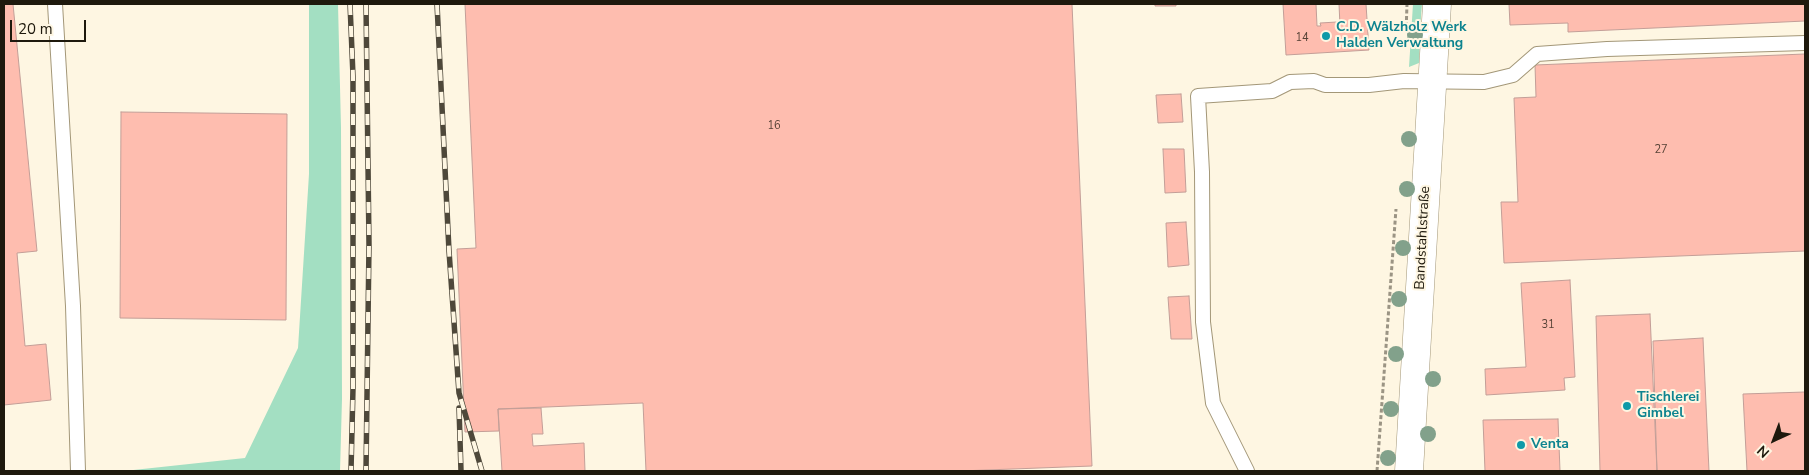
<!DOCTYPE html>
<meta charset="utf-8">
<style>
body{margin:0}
#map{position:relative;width:1809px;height:475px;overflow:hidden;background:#fef6e2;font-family:"Nunito Sans",sans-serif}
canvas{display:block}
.frame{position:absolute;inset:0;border:5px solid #1e190d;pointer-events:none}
.north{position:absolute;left:1749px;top:415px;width:50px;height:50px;-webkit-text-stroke:4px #fef6e2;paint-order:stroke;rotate:223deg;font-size:14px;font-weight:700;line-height:20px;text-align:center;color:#1e190d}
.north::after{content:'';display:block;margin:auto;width:18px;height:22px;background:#1e190d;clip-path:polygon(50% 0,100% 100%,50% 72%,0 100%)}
.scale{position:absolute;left:10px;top:20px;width:76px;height:22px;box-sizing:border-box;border:2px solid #1e190d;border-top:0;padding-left:6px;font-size:15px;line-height:18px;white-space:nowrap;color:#1e190d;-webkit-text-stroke:4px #fef6e2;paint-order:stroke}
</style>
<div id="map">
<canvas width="1809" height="475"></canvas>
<div class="frame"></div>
<div class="north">N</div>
<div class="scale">20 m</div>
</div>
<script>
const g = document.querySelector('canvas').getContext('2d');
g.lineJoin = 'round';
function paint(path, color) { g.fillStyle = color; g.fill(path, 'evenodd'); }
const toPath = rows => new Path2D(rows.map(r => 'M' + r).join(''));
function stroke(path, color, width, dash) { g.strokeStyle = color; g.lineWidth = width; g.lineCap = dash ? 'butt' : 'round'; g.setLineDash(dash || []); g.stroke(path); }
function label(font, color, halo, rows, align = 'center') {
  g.font = font + ' "Nunito Sans",sans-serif'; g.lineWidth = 4; g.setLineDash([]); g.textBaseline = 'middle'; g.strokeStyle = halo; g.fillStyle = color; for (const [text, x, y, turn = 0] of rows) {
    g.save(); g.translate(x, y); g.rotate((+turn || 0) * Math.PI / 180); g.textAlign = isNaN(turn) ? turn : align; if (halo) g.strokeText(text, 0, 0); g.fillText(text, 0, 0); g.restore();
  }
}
paint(toPath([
 [309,4,338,4,341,128,342,399,340,471,124,471,245,458,298,348,309,174],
 [1413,4,1422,4,1421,16,1419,63,1409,67]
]), '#a3dfc2');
const building = toPath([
 [4,4,13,4,37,251,17,253,25,346,46,344,51,400,4,405,4,4],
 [465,4,1072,4,1092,466,960,471,646,471,643,403,498,409,499,431,465,432,457,249,476,248,465,4],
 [1155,4,1176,4,1176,6,1155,6,1155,4],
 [1283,4,1316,4,1317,26,1321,26,1320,23,1337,22,1337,26,1340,26,1339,4,1366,4,1369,50,1286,55,1283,4],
 [1509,4,1805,4,1805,21,1568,32,1568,23,1510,25,1509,4],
 [1805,54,1805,251,1504,263,1501,202,1518,202,1514,98,1536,97,1535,65,1805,54],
 [1181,94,1183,122,1158,123,1156,95,1181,94],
 [121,112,287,114,286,320,120,318,121,112],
 [1163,149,1184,149,1186,192,1165,193,1163,149],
 [1186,222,1189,265,1168,267,1166,223,1186,222],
 [1570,280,1575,377,1564,378,1565,390,1486,395,1485,369,1526,367,1521,283,1570,280],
 [1189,296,1192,339,1171,339,1168,297,1189,296],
 [1650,314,1657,471,1600,471,1596,316,1650,314],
 [1703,338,1709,471,1657,471,1653,341,1703,338],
 [1805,392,1805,471,1747,471,1743,394,1805,392],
 [541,408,543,434,532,434,533,446,584,443,585,471,502,471,498,409,541,408],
 [1558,419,1560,471,1485,471,1483,420,1558,419]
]);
paint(building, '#febdaf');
stroke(building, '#c39e97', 1);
const service = toPath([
 [55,4,73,306,78,471],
 [1247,471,1213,403,1203,322,1202,172,1198,96,1272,91,1290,82,1314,81,1325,85,1369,85,1404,81,1484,82,1513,75,1537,54,1607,49,1805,43]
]);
const tertiary = toPath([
 [1409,471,1437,4]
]);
stroke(service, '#a39778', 16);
stroke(tertiary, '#a39778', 29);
stroke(toPath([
 [1406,33,1407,4],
 [1377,471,1396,209]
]), '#9b9484', 3, [4, 2.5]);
stroke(service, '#fff', 14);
stroke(tertiary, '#fff', 28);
const rail = toPath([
 [350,4,353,76,353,388,351,471],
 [366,4,369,245,366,471],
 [437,4,449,251,459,393,482,471],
 [459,408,461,471]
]);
stroke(rail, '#4e483a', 5.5);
stroke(rail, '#fef6e2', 4, [11]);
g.fillStyle = '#82a18b';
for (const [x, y] of [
 [1415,35],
 [1409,139],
 [1407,189],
 [1403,248],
 [1399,299],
 [1396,354],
 [1433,379],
 [1391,409],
 [1428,434],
 [1388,458]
]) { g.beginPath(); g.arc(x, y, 8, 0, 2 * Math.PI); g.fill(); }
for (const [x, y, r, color] of [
 [1326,36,5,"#0f9aa8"],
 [1627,406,5,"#0f9aa8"],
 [1521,445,5,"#0f9aa8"]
]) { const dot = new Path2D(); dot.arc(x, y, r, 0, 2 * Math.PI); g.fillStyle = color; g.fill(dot); stroke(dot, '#fef6e2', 2); }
label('11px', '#564236', null, [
 ["14",1302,38],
 ["16",774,126],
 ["27",1661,150],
 ["31",1548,325]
]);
label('bold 14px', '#0d838f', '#fef6e2', [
 ["C.D. Wälzholz Werk",1336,28],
 ["Halden Verwaltung",1336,44],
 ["Tischlerei",1637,398],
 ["Gimbel",1637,414],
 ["Venta",1531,445]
], 'left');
label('14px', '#1e190d', '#fef6e2', [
 ["Bandstahlstraße",1423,238,-87]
]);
</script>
